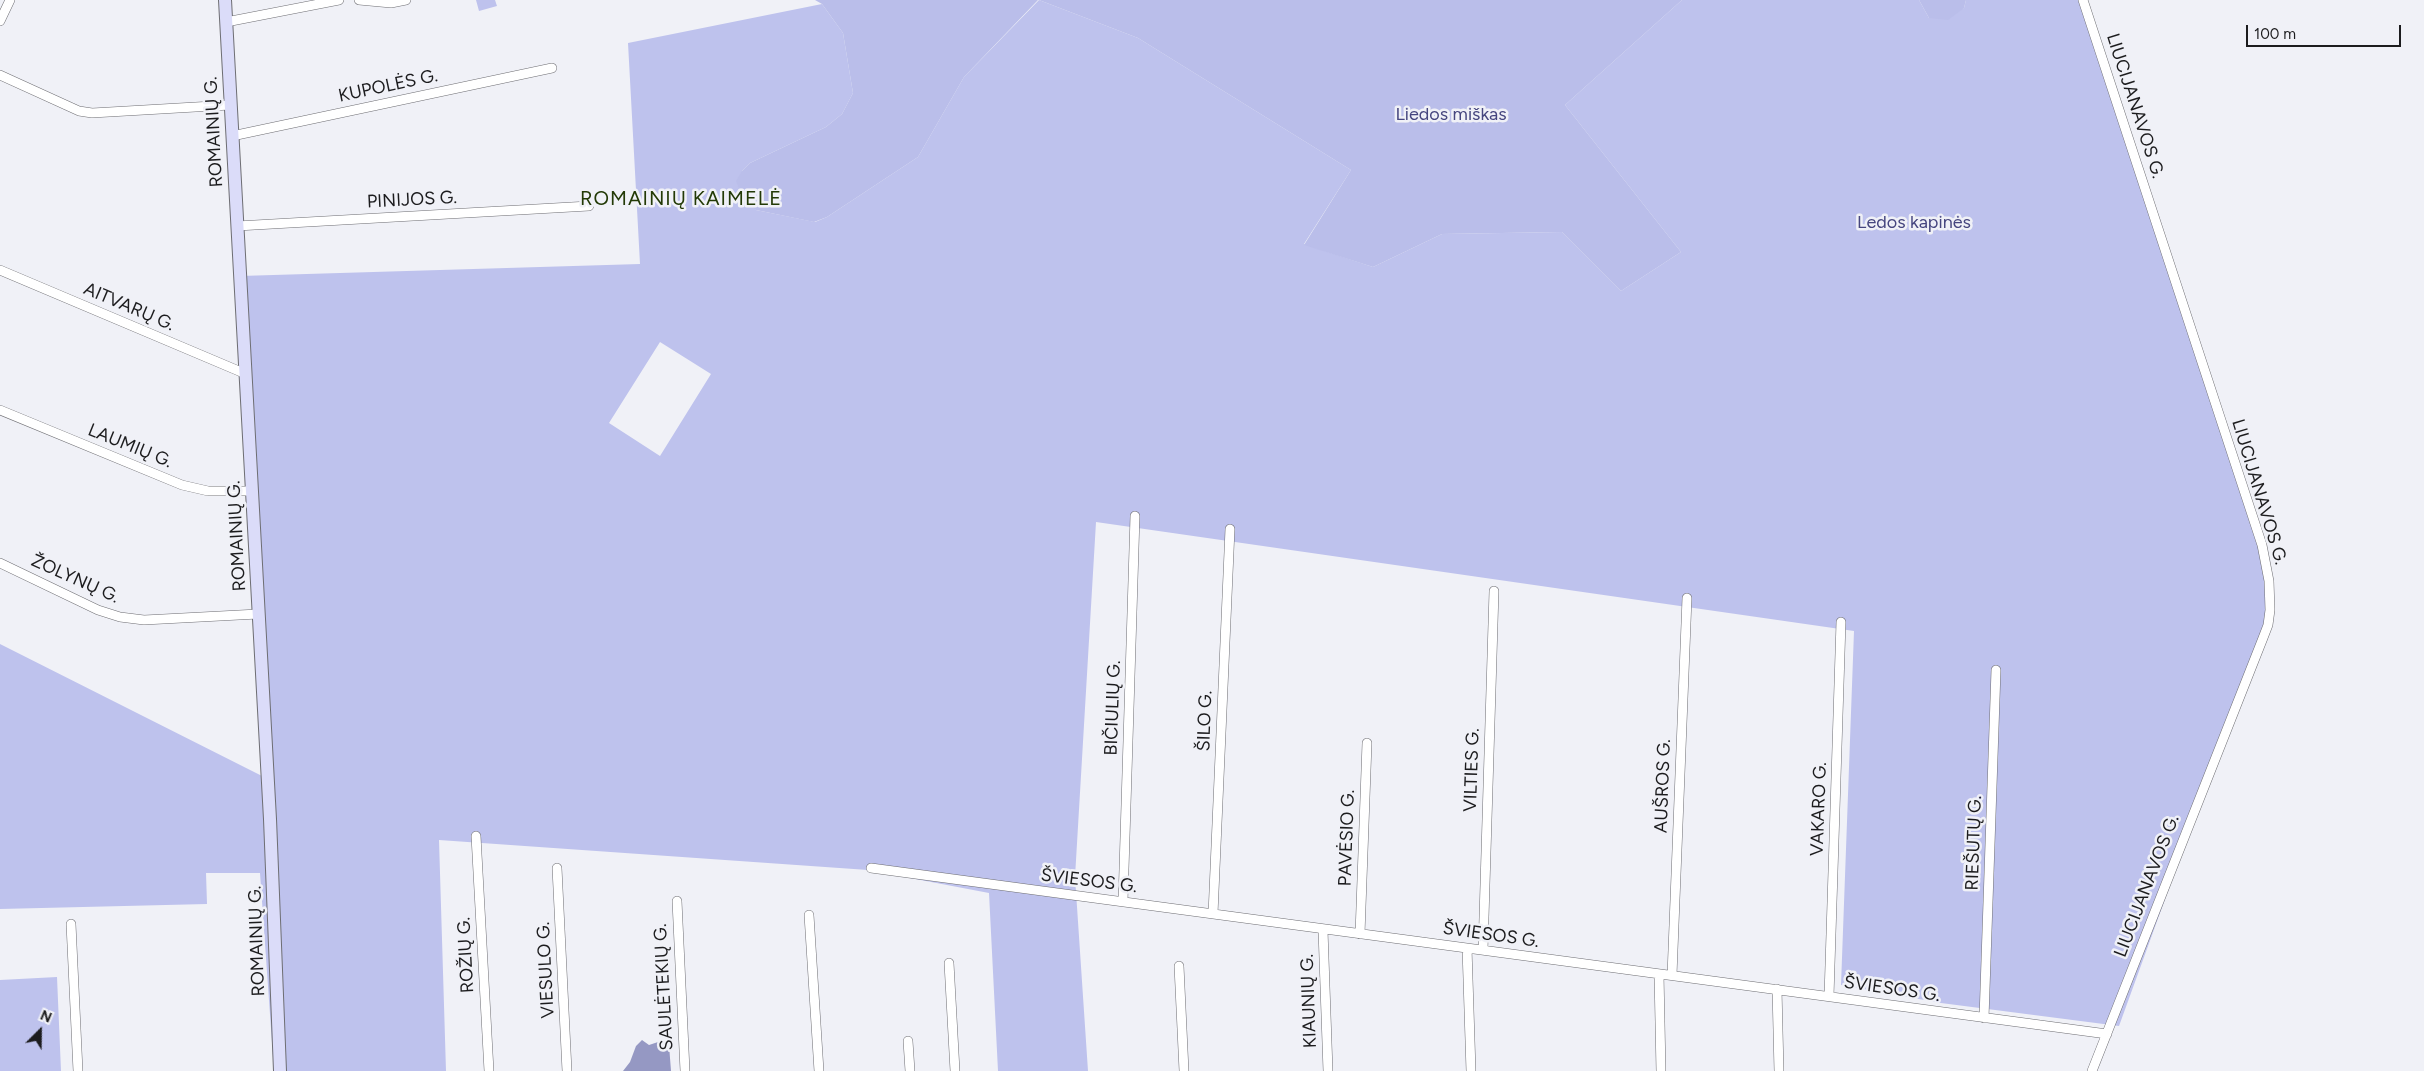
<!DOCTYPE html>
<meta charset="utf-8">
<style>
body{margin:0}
#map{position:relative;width:2424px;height:1071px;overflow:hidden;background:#f0f1f7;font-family:Figtree,sans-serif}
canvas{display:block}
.north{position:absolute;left:15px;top:1006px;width:50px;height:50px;-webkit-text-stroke:4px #f0f1f7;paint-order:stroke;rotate:23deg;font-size:14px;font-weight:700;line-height:20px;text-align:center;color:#1c1c1e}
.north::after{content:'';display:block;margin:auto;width:18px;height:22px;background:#1c1c1e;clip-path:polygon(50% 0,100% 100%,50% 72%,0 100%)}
.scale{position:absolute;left:2246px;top:25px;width:155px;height:22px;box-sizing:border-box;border:2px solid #1c1c1e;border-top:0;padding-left:6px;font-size:15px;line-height:18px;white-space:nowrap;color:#1c1c1e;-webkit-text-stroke:4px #f0f1f7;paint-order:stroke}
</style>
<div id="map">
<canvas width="2424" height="1071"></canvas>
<div class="north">N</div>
<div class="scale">100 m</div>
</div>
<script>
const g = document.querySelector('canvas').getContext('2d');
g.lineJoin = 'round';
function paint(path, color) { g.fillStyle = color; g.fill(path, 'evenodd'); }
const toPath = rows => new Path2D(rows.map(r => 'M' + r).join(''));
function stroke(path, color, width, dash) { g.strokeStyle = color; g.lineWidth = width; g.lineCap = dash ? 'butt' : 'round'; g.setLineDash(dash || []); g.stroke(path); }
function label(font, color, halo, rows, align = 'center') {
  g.font = font + ' Figtree,sans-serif'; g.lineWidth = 5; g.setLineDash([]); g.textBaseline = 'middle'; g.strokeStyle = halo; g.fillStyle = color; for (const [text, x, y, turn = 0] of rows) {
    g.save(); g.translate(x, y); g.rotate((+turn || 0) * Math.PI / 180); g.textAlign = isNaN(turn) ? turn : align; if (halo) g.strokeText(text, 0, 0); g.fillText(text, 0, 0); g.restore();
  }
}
paint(toPath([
 [476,0,495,0,497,6,479,11],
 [1039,0,1138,38,1351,170,1304,244,1373,267,1442,234,1562,232,1621,291,1681,252,1565,105,1682,0,1919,0,1929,18,1964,8,1966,0,2083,0,2262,545,2270,610,2119,1026,1941,1003,1841,985,1854,631,1096,522,1075,877,1088,1071,998,1071,989,893,868,870,439,840,446,1071,274,1071,260,873,206,873,207,904,0,909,0,644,264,777,240,276,640,264,628,43,822,4,843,33,853,93,842,114,826,127,750,163,742,171,756,210,815,222,827,217,918,157,964,77],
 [660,342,711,374,660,456,609,423],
 [57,977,61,1071,0,1071,0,980]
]), '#bec2ed');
paint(toPath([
 [815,0,1038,0,964,77,918,157,827,217,814,222,756,210,741,194,736,181,742,171,750,163,826,127,842,114,853,93,843,33,822,4],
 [1039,0,1682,0,1565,105,1681,252,1621,291,1562,232,1442,234,1373,267,1304,245,1351,170,1138,38],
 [1919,0,1966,0,1964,8,1948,20,1929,18]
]), '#babeea');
paint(toPath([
 [642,1040,649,1045,664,1040,669,1045,671,1071,623,1071,630,1062,636,1046]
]), '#9598c3');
const street = toPath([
 [359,0,391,3,406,0],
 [2083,0,2262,545,2269,581,2270,610,2268,625,2263,638,2092,1071],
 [0,21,10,0],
 [226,22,339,0],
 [0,75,79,111,92,113,230,105],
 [232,136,552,68],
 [237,226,589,206],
 [0,270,246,374],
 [0,410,182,485,208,491,252,491],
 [0,563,98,610,120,617,144,620,258,614],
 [476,836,489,1071],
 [557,868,567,1071],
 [871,868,2107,1034],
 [677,901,685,1071],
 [1123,901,1135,516],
 [1213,914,1230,529],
 [809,915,819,1071],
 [71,924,78,1071],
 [1323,930,1328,1071],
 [1360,934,1367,743],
 [1467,948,1471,1071],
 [1483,950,1494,591],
 [949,963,955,1071],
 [1179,966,1184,1071],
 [1659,974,1661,1071],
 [1672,975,1687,598],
 [1777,989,1779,1071],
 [1829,996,1841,622],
 [1984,1018,1996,670],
 [908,1041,910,1071]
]);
const secondary = toPath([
 [225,0,270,819,280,1071]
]);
stroke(street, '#6e6e73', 10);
stroke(secondary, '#6e6e73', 14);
stroke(street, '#fff', 9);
stroke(secondary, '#dbdcf9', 12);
label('18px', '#1c1c1e', '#f0f1f7', [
 ["KUPOLĖS G.",388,86,-12],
 ["LIUCIJANAVOS G.",2135,106,72],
 ["ROMAINIŲ G.",214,132,-93],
 ["PINIJOS G.",412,200,-3],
 ["AITVARŲ G.",129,307,23],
 ["LAUMIŲ G.",130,446,22],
 ["LIUCIJANAVOS G.",2259,492,73],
 ["ROMAINIŲ G.",237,536,-93],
 ["ŽOLYNŲ G.",75,579,24],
 ["BIČIULIŲ G.",1113,708,-88],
 ["ŠILO G.",1205,721,-88],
 ["VILTIES G.",1472,770,-88],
 ["AUŠROS G.",1663,786,-88],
 ["VAKARO G.",1819,809,-88],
 ["PAVĖSIO G.",1347,838,-88],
 ["RIEŠUTŲ G.",1974,843,-88],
 ["ŠVIESOS G.",1089,881,7],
 ["LIUCIJANAVOS G.",2147,886,-69],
 ["ŠVIESOS G.",1491,935,8],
 ["ROMAINIŲ G.",257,941,-92],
 ["ROŽIŲ G.",466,955,-93],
 ["VIESULO G.",546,970,-93],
 ["SAULĖTEKIŲ G.",664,987,-93],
 ["ŠVIESOS G.",1892,989,8],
 ["KIAUNIŲ G.",1309,1001,-92]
]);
label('18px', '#46467f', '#f0f1f7', [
 ["Liedos miškas",1451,115],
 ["Ledos kapinės",1914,223]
]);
g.letterSpacing = '1px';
label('20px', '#233a07', '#f0f1f7', [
 ["ROMAINIŲ KAIMELĖ",681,199]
]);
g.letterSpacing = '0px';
</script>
